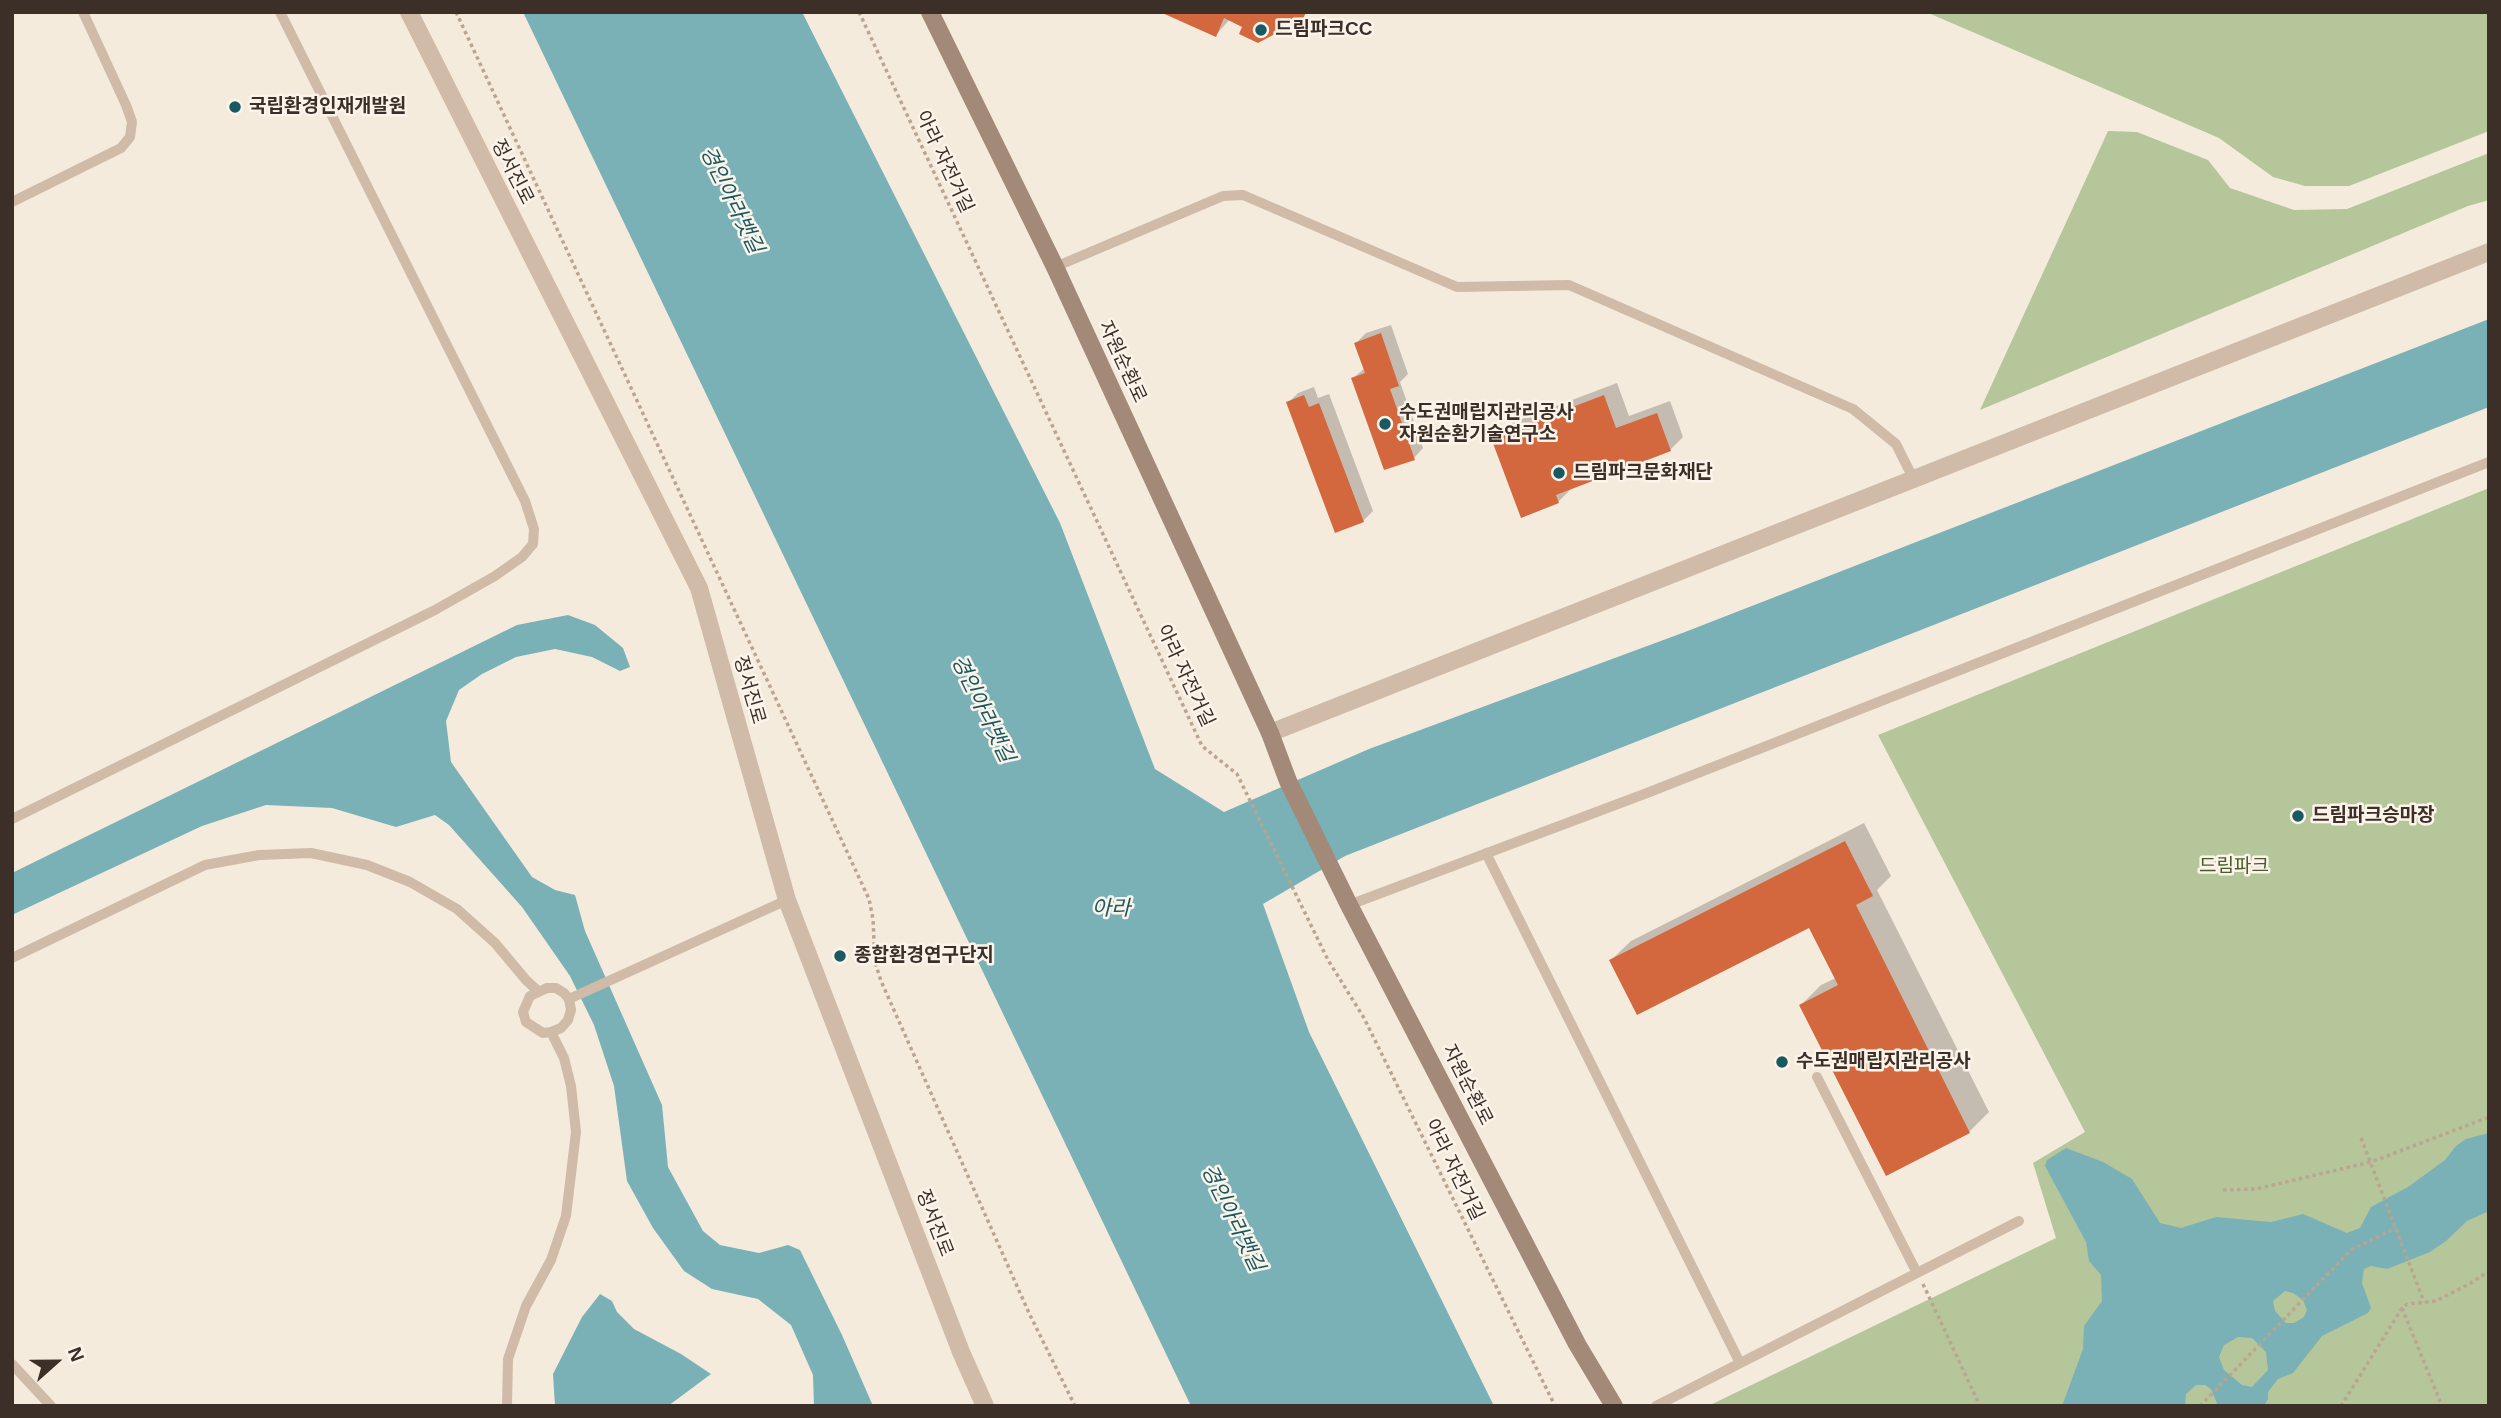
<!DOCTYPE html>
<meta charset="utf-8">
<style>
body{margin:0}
#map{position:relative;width:2501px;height:1418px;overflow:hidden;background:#f5ebdd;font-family:Helvetica,sans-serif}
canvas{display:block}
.frame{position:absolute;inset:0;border:14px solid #3b2f28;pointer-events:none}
.north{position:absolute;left:21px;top:1327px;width:70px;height:70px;-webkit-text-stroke:5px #fcf4ea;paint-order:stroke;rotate:69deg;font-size:19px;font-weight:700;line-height:28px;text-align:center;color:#3b2f28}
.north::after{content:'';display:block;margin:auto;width:24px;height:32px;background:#3b2f28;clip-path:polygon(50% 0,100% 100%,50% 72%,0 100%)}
</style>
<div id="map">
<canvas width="2501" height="1418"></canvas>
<div class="frame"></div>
<div class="north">N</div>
</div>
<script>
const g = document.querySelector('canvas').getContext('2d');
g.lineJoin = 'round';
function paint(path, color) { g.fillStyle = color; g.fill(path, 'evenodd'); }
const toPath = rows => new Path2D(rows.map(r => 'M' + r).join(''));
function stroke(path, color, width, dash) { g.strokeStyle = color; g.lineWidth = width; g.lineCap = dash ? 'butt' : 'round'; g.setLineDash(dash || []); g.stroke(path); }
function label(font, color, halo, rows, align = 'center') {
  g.font = font + ' Helvetica,"Noto Sans KR",sans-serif'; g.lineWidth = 5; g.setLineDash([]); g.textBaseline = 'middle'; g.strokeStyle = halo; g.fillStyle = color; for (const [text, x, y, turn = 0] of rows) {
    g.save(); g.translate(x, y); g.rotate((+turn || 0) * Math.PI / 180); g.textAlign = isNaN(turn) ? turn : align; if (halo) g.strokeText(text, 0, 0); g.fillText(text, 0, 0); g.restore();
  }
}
paint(toPath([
 [1926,12,2489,12,2489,131,2349,186,2305,186,2273,177,2219,138],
 [2108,131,2137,132,2208,160,2230,188,2294,210,2347,209,2489,153,2489,200,2468,206,1980,410],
 [2489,488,2489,1406,1708,1406,2056,1238,2033,1163,2085,1132,1878,735]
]), '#b6c69b');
paint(toPath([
 [523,12,802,12,1060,523,1155,769,1224,812,1369,749,1685,632,2489,319,2489,407,1345,856,1263,904,1309,1032,1494,1406,1191,1406],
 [568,615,595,625,623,648,630,667,620,671,592,657,555,649,516,657,482,674,459,690,446,721,451,762,532,877,555,890,575,895,585,931,662,1105,668,1167,703,1231,720,1245,759,1253,788,1245,800,1250,842,1335,873,1406,814,1406,813,1375,791,1325,758,1299,712,1289,684,1271,653,1228,627,1181,614,1086,594,1025,570,976,522,907,449,825,435,815,396,827,332,808,266,805,202,826,12,915,12,873,517,625],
 [2489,1133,2489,1211,2467,1221,2446,1241,2430,1252,2387,1269,2371,1266,2364,1269,2362,1283,2371,1308,2368,1313,2322,1336,2293,1373,2278,1379,2268,1392,2268,1399,2264,1406,2218,1406,2211,1389,2205,1385,2196,1385,2186,1394,2185,1406,2062,1406,2083,1349,2084,1326,2102,1301,2101,1275,2089,1261,2086,1242,2045,1166,2047,1160,2066,1148,2103,1162,2132,1179,2160,1223,2181,1228,2216,1217,2271,1222,2303,1214,2347,1233,2360,1228,2371,1207,2408,1187,2445,1160,2456,1146,2466,1139],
 [2285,1291,2293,1293,2303,1300,2307,1310,2304,1317,2294,1323,2286,1323,2275,1311,2273,1301],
 [2238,1337,2252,1338,2266,1352,2268,1370,2252,1387,2242,1385,2224,1370,2219,1357,2224,1345],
 [600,1294,612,1301,617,1312,634,1329,681,1354,711,1374,668,1406,555,1406,553,1374,582,1317]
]), '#79b1b6');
paint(toPath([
 [1166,12,1307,12,1302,17,1245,26,1230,19,1216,35],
 [1391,325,1408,374,1400,382,1423,448,1414,458,1353,378,1365,368,1356,343,1366,333],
 [1617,383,1629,416,1670,401,1683,437,1670,450,1571,489,1558,502,1493,438,1506,425],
 [1314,387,1318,398,1329,394,1373,511,1363,521,1288,403,1298,393],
 [1864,823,1891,876,1877,890,1989,1112,1969,1132,1801,1005,1821,985,1836,978,1810,926,1611,960,1631,941]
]), '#0003');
paint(toPath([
 [1160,12,1306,12,1303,19,1258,43,1239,34,1242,27,1224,18,1216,37],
 [1381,333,1399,386,1390,389,1415,460,1384,470,1351,378,1365,373,1354,343],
 [1304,395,1309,407,1319,403,1364,522,1335,533,1286,402],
 [1604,395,1616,428,1657,413,1671,451,1556,495,1559,503,1521,518,1491,438],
 [1845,841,1873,896,1856,905,1970,1133,1886,1176,1799,1005,1838,985,1809,928,1637,1015,1609,960]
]), '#d3673d');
stroke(toPath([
 [456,12,869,899,873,919,875,962,881,981,1029,1313,1075,1406],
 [859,12,1202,746,1237,774,1328,960,1364,1018,1555,1406],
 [2361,1138,2424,1302],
 [2223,1190,2256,1189,2371,1162,2489,1117],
 [1923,1284,1980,1406],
 [2402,1308,2442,1406],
 [2200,1406,2351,1250,2396,1228],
 [2341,1406,2402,1308,2407,1304,2436,1301,2471,1283,2489,1271]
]), '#bba591', 3.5, [3.5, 3.5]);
stroke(toPath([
 [12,202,121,148,130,137,132,122,126,105,83,12],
 [1055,267,1223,196,1243,195,1457,287,1569,285,1853,409,1896,444,1913,478],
 [12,819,435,610,495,576,522,557,533,544,534,529,525,501,280,12],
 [1486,853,1740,1363],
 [1349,905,1647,793,2489,462],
 [12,958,205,865,259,855,311,853,367,865,410,882,457,909,495,943,526,980,538,991],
 [547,988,556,988,564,993,569,999,571,1010,568,1020,561,1028,551,1032,543,1033,526,1022,523,1012,530,996,547,988],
 [569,999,787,900],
 [1817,1077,1917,1273],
 [12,1364,51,1406],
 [507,1406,508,1359,526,1306,551,1260,566,1216,576,1132,571,1086,564,1058,551,1032],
 [1656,1406,2019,1221]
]), '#cfbba7', 10);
stroke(toPath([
 [1270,733,2489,252]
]), '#cfbba7', 18);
stroke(toPath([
 [409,12,699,588,787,900,961,1352,985,1406]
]), '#cfbba7', 18);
stroke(toPath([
 [930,12,1055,267,1270,733,1288,781,1349,905,1577,1344,1614,1406]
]), '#a38978', 18);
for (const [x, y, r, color] of [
 [1261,30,7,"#195a62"],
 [235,107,7,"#195a62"],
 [1385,424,7,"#195a62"],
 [1559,473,7,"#195a62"],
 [2298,816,7,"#195a62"],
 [840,956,7,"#195a62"],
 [1782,1062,7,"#195a62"]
]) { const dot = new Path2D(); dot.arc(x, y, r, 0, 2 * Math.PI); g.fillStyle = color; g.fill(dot); stroke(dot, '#fcf4ea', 2.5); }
label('bold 19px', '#3b2f28', '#fcf4ea', [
 ["드림파크CC",1275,30],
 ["국립환경인재개발원",249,107],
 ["수도권매립지관리공사",1399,413],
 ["자원순환기술연구소",1399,435],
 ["드림파크문화재단",1573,473],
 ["드림파크승마장",2312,816],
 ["종합환경연구단지",854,956],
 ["수도권매립지관리공사",1796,1062]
], 'left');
label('19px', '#3b2f28', '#fcf4ea', [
 ["아라 자전거길",944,162,65],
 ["정서진로",512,172,63],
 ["자원순환로",1122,362,65],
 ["아라 자전거길",1185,676,65],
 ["정서진로",749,690,74],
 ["자원순환로",1467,1085,63],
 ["아라 자전거길",1454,1170,64],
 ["정서진로",934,1223,69]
]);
label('19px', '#485c29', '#fcf4ea', [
 ["드림파크",2234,867]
]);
label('italic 21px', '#195a62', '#fcf4ea', [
 ["경인아라뱃길",731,200,64],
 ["경인아라뱃길",982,709,64],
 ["아라",1111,909],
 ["경인아라뱃길",1232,1218,64]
]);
</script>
